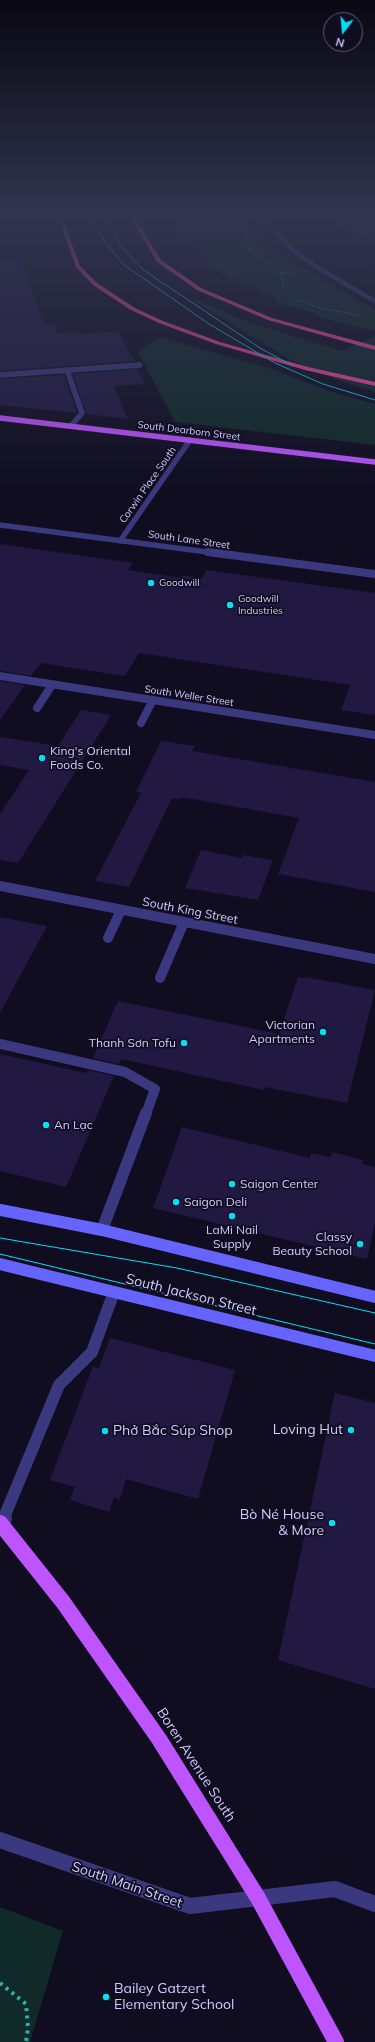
<!DOCTYPE html>
<meta charset="utf-8">
<style>
body{margin:0}
#map{position:relative;width:375px;height:2042px;overflow:hidden;background:#100d20;font-family:Mulish,sans-serif}
canvas{display:block}
.north{position:absolute;left:323px;top:12px;width:40px;height:40px;box-sizing:border-box;background:#100d20;border:1px solid #5e5a79;border-radius:50%;rotate:196deg;font-size:11px;font-weight:700;line-height:16px;text-align:center;color:#d2cdff}
.north::after{content:'';display:block;margin:auto;width:14px;height:18px;background:#01e0f6;clip-path:polygon(50% 0,100% 100%,50% 72%,0 100%)}
</style>
<div id="map">
<canvas width="375" height="2042"></canvas>
<div class="north">N</div>
</div>
<script>
const g = document.querySelector('canvas').getContext('2d');
g.lineJoin = 'round';
function paint(path, color) { g.fillStyle = color; g.fill(path, 'evenodd'); }
const toPath = rows => new Path2D(rows.map(r => 'M' + r).join(''));
function stroke(path, color, width, dash) { g.strokeStyle = color; g.lineWidth = width; g.lineCap = dash ? 'butt' : 'round'; g.setLineDash(dash || []); g.stroke(path); }
function label(font, color, halo, rows, align = 'center') {
  g.font = font + ' Mulish,sans-serif'; g.lineWidth = 3.5; g.setLineDash([]); g.textBaseline = 'middle'; g.strokeStyle = halo; g.fillStyle = color; for (const [text, x, y, turn = 0] of rows) {
    g.save(); g.translate(x, y); g.rotate((+turn || 0) * Math.PI / 180); g.textAlign = isNaN(turn) ? turn : align; if (halo) g.strokeText(text, 0, 0); g.fillText(text, 0, 0); g.restore();
  }
}
paint(toPath([
 [172,214,244,214,268,247,375,310,375,331,317,317,319,315,274,300,278,298,256,289,259,288,248,283,239,284,205,263,211,261,192,245,202,243,194,236,178,236,171,224,177,223],
 [331,214,375,214,375,247,346,229],
 [190,298,250,323,342,351,375,336,375,392,335,379,287,358],
 [159,337,275,370,332,392,375,404,375,445,175,422,138,352],
 [0,1907,63,1931,30,2042,0,2042]
]), '#102a29');
paint(toPath([
 [20,259,44,325,54,324,57,333,78,332,79,334,118,331,134,361,0,371,0,260],
 [138,369,145,384,114,386,128,419,86,414,73,374],
 [64,375,77,412,76,413,0,405,0,379],
 [0,544,133,563,128,570,181,578,183,575,202,578,206,570,375,593,375,715,341,710,350,685,139,653,125,676,41,663,31,676,0,671],
 [0,681,25,685,0,720],
 [81,710,111,715,18,863,0,860,0,814,29,770,0,765,0,737,58,746],
 [161,741,195,746,192,751,375,782,375,892,278,874,299,818,181,797,181,799,172,798,129,887,95,881,141,793,136,792],
 [201,850,242,858,243,855,273,860,258,900,185,888],
 [0,917,47,926,0,1013],
 [298,977,305,978,305,977,375,990,347,1103,265,1087,264,1090,121,1059,119,1064,93,1058,118,1001,279,1034],
 [0,1054,86,1073,88,1070,114,1076,66,1187,0,1171],
 [182,1127,310,1158,311,1153,330,1157,332,1152,363,1160,362,1164,375,1167,375,1222,367,1259,153,1208],
 [110,1338,235,1370,198,1499,126,1479,120,1500,114,1497,109,1512,70,1500,75,1487,50,1480,93,1366,99,1368],
 [335,1393,375,1403,375,1689,278,1660]
]), '#211941');
stroke(toPath([
 [364,214,375,223],
 [245,224,246,243,254,253,280,272,293,274],
 [280,272,284,288,297,300,320,308,362,316]
]), '#2eb1a8', 1, [1, 1.5]);
stroke(toPath([
 [0,1983,26,2004,28,2028,26,2042]
]), '#2eb1a8', 4, [3, 4.5]);
stroke(toPath([
 [67,370,82,413,71,426]
]), '#3a387f', 5.5);
stroke(toPath([
 [37,708,52,685],
 [141,723,153,700]
]), '#3a387f', 8);
stroke(toPath([
 [108,938,121,910],
 [160,978,184,922],
 [0,1044,125,1072,155,1089,146,1114]
]), '#3a387f', 10);
stroke(toPath([
 [102,1230,146,1113],
 [3,1520,59,1385,92,1352,114,1292]
]), '#3a387f', 12);
stroke(toPath([
 [1,1525,4,1519]
]), '#3a387f', 16);
stroke(toPath([
 [260,214,295,252,318,268,375,301]
]), '#3a387f', 4.5);
stroke(toPath([
 [0,375,140,365],
 [0,525,215,553],
 [120,541,190,440]
]), '#3a387f', 5.5);
stroke(toPath([
 [208,552,375,574],
 [0,676,375,735]
]), '#3a387f', 8);
stroke(toPath([
 [0,886,375,959]
]), '#3a387f', 10);
stroke(toPath([
 [0,1840,190,1906,335,1889,375,1904]
]), '#3a387f', 16);
stroke(toPath([
 [0,1210,102,1230,375,1297],
 [0,1264,375,1356]
]), '#6664fe', 12);
stroke(toPath([
 [0,418,375,462]
]), '#bd54fe', 5.5);
stroke(toPath([
 [0,1523,63,1602,159,1739,258,1898,336,2042]
]), '#bd54fe', 16);
paint(toPath([
 [57,214,61,214,80,266,97,283,135,308,163,321,220,342,308,367,375,382,375,386,305,370,216,344,159,323,131,310,93,285,76,267,57,214],
 [128,214,133,214,161,260,201,288,272,318,375,346,375,350,268,320,197,290,157,262,128,214]
]), '#fe48a1');
stroke(toPath([
 [90,214,106,243,123,264,209,324,275,363,323,384,375,400],
 [106,214,121,246,142,269,260,348,293,366],
 [0,1238,177,1268,375,1313],
 [0,1254,375,1344]
]), '#01e0f6', 1);
const sky = g.createLinearGradient(0, 0, 0, 500);
sky.addColorStop(0, '#090712');
sky.addColorStop(0.43, '#31354e');
sky.addColorStop(1, '#31354e00');
g.fillStyle = sky;
g.fillRect(0, 0, 375, 500);
for (const [x, y, r, color] of [
 [151,583,4,"#01e0f6"],
 [230,605,4,"#01e0f6"],
 [42,758,4,"#01e0f6"],
 [323,1032,4,"#01e0f6"],
 [184,1043,4,"#01e0f6"],
 [46,1125,4,"#01e0f6"],
 [232,1184,4,"#01e0f6"],
 [176,1202,4,"#01e0f6"],
 [232,1216,4,"#01e0f6"],
 [360,1244,4,"#01e0f6"],
 [351,1430,4,"#01e0f6"],
 [105,1431,4,"#01e0f6"],
 [332,1523,4,"#01e0f6"],
 [106,1997,4,"#01e0f6"]
]) { const dot = new Path2D(); dot.arc(x, y, r, 0, 2 * Math.PI); g.fillStyle = color; g.fill(dot); stroke(dot, '#100d20', 1.5); }
label('10px', '#d2cdff', '#100d20', [
 ["South Dearborn Street",189,431,7],
 ["Corwin Place South",148,485,-55],
 ["South Lane Street",189,540,8],
 ["South Weller Street",189,696,9]
]);
label('10px', '#d2cdff', '#100d20', [
 ["Goodwill",159,583],
 ["Goodwill",238,599],
 ["Industries",238,611]
], 'left');
label('12px', '#d2cdff', '#100d20', [
 ["King's Oriental",50,751],
 ["Foods Co.",50,765],
 ["Victorian",315,1025,"right"],
 ["Apartments",315,1039,"right"],
 ["Thanh Sơn Tofu",176,1043,"right"],
 ["An Lạc",54,1125],
 ["Saigon Center",240,1184],
 ["Saigon Deli",184,1202],
 ["LaMi Nail",232,1230,"center"],
 ["Supply",232,1244,"center"],
 ["Classy",352,1237,"right"],
 ["Beauty School",352,1251,"right"]
], 'left');
label('12px', '#d2cdff', '#100d20', [
 ["South King Street",190,911,11]
]);
label('14px', '#d2cdff', '#100d20', [
 ["South Jackson Street",191,1295,14],
 ["Boren Avenue South",196,1765,57],
 ["South Main Street",127,1885,19]
]);
label('14px', '#d2cdff', '#100d20', [
 ["Loving Hut",343,1430],
 ["Phở Bắc Súp Shop",113,1431,"left"],
 ["Bò Né House",324,1515],
 ["& More",324,1531],
 ["Bailey Gatzert",114,1989,"left"],
 ["Elementary School",114,2005,"left"]
], 'right');
</script>
